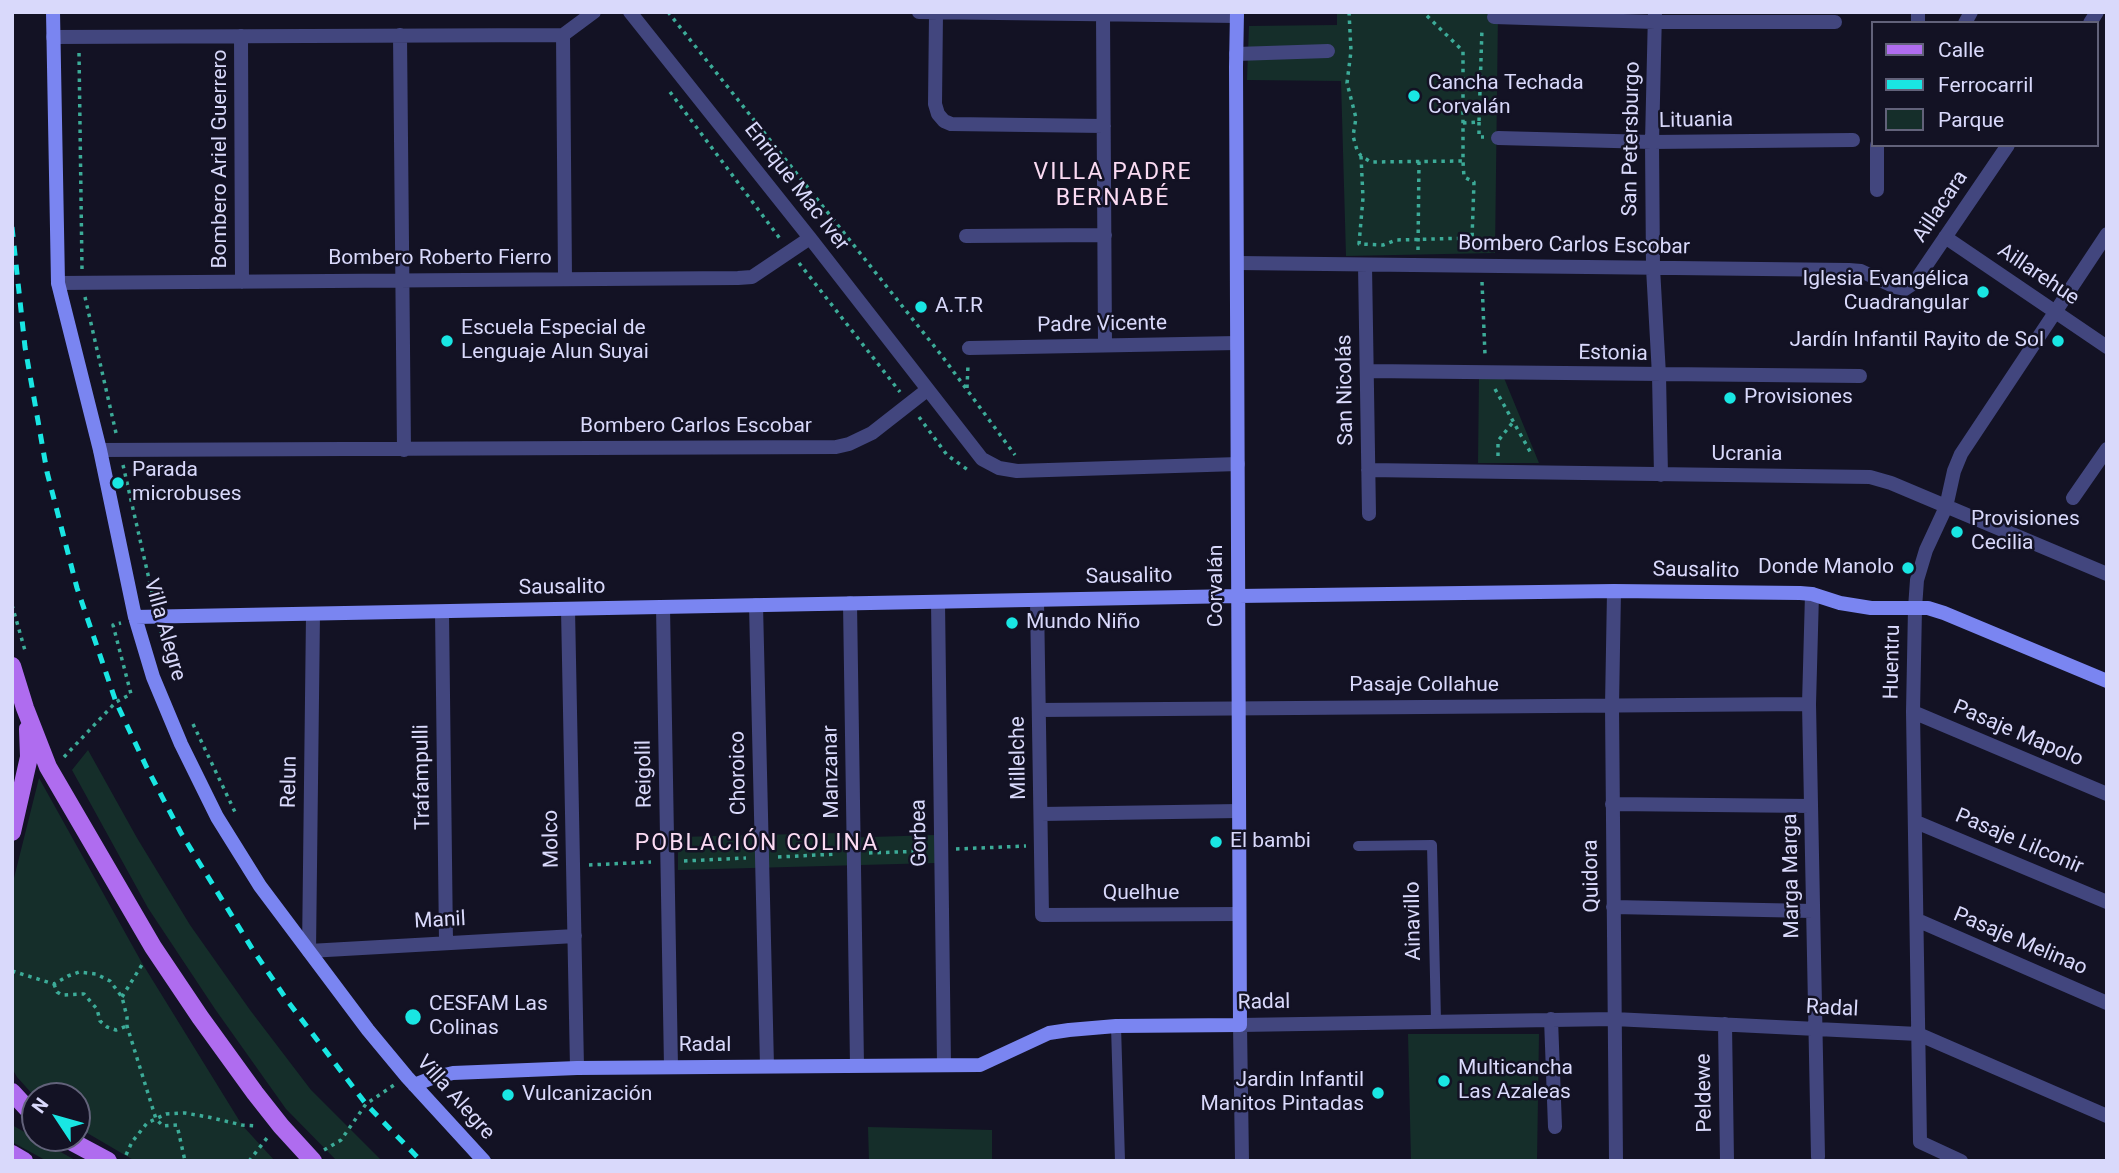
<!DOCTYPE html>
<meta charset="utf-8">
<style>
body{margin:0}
#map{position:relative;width:2119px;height:1173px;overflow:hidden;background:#131224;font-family:Roboto,sans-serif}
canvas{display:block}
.frame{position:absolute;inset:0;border:14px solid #d9d9fb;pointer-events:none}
.legend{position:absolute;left:1871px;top:21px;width:228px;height:126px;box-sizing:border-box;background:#131224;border:2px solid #62627a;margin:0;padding:9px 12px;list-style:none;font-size:21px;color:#d9d9fb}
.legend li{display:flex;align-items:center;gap:14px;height:35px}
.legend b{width:35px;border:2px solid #62627a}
.north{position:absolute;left:21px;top:1082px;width:70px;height:70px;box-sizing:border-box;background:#131224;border:2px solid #62627a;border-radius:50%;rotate:306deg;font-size:19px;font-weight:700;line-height:28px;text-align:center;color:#d9d9fb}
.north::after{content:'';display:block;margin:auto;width:24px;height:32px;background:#19e6e3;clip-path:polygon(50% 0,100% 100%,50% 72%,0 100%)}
</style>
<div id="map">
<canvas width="2119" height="1173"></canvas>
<div class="frame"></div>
<ul class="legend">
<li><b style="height:9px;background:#af6cef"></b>Calle</li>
<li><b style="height:9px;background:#19e6e3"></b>Ferrocarril</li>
<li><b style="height:19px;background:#152e2a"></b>Parque</li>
</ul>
<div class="north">N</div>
</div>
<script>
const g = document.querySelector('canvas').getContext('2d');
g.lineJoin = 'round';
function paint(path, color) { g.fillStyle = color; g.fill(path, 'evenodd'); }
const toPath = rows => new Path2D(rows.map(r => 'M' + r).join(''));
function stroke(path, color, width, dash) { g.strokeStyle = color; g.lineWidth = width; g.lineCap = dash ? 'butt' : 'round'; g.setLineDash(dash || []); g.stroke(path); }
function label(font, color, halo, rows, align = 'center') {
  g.font = font + ' Roboto,sans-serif'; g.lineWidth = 5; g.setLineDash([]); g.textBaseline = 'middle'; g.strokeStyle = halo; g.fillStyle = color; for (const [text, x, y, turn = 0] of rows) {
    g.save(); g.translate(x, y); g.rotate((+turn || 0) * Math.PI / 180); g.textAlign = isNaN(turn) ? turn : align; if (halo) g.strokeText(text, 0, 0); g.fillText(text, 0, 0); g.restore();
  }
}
paint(toPath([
 [1337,12,1498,12,1495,253,1346,256,1341,81,1247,80,1249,26,1337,25],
 [1479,377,1504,378,1539,463,1478,463],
 [88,750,137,838,190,925,250,1010,311,1090,382,1161,337,1161,286,1109,215,1009,148,908,72,770],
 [39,778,142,963,242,1125,275,1161,135,1161,77,1127,77,1096,35,1097,17,1077,12,1068,12,886],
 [839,833,839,838,935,835,935,863,678,870,678,837],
 [1408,1034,1539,1034,1537,1161,1411,1161],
 [12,1125,35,1138,77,1161,47,1161,12,1142],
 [868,1127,992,1130,992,1161,869,1161]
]), '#152e2a');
stroke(toPath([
 [668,12,942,356,1015,455],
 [1349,12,1351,51,1347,83,1356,118,1353,136,1357,150,1361,156,1371,162,1463,161,1463,51,1423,12],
 [79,53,82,269],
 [670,92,781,240],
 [1479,122,1479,137,1484,137],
 [1463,123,1479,122,1482,28],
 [1361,156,1363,198,1359,244,1383,245,1396,240,1472,238,1474,182,1464,177,1463,162],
 [1418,250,1419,161],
 [799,263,900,392],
 [1482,282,1485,355],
 [85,297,116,433],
 [967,388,968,365],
 [1495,389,1532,455],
 [919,417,947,455,968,470],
 [1498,456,1498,441,1513,422],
 [123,465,154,601],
 [12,605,26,654],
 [161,632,167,659],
 [193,724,235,812],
 [64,757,116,702,131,694,113,625,121,623],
 [956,849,1026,846],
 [869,853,924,851],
 [778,857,837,854],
 [684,861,746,858],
 [589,865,651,862],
 [12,971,54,984,68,976,79,972,96,974,110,981,122,997,127,1017,127,1026,156,1119,163,1126,177,1125,185,1161],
 [54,984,57,992,62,995,84,994,97,1009,100,1021,107,1027,116,1030,127,1026],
 [122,997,143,963],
 [324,1150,341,1140,366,1104,394,1085],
 [126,1155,132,1142,147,1123,166,1114,185,1113,208,1117,242,1125,258,1126],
 [249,1161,267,1138]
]), '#3cab98', 3.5, [3.5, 5]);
stroke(toPath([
 [1358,846,1432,845,1436,1021],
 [1116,1026,1120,1161]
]), '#42467e', 10);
stroke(toPath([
 [630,12,810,238,982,459,999,468,1017,471,1238,464],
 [919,12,1237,16],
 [1655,12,1652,142,1653,268,1659,375,1661,475],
 [936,14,935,104,938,114,944,121,951,124,1104,126],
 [1103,15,1105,345],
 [1494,17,1655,22,1835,22],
 [1918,23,1918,12],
 [1965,23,1971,12],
 [2090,23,2097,12],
 [400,35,404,450],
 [563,35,565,279],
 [241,36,242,282],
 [53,37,563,35,594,12],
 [1236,54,1328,51],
 [1498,138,1652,142,1853,140],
 [1877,145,1877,190],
 [966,236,1105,235],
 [1945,237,2107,347],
 [1238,263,1849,270,1861,271,1895,287,1905,289,1914,283,2008,145],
 [1365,265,1369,514],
 [58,283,738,278,752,277,810,238],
 [969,348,1237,343],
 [1367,371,1860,376],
 [100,450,836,447,849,444,872,433,927,390],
 [1368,470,1870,477,1891,483,2107,574],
 [2073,498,2107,449],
 [1614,591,1612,706,1616,1161],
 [1812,594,1809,704,1818,1157],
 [1037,600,1042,915,1239,914],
 [938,602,944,1064],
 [850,603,857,1065],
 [756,605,767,1066],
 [663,607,671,1067],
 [568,609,577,1068],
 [442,612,446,942],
 [313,614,309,951,575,936],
 [1039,710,1809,704],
 [1913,712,2107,794],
 [1612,804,1811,806],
 [1041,814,1239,811],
 [1916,822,2107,902],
 [1613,907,1813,911],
 [1917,920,2107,1003],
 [1551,1019,1555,1127],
 [1725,1024,1727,1161],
 [1242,1161,1240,1025,1614,1019,1918,1034,2107,1116],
 [1961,1161,1920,1142,1913,712,1915,608,1917,580,1926,550,1946,507,1954,471,1961,454,2107,234]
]), '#42467e', 14);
stroke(toPath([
 [53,12,58,283,100,450,135,617,153,677,181,744,217,817,260,886,368,1030,407,1077,484,1161],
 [135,617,1238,596,1614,591,1800,593,1812,594,1840,603,1871,608,1928,608,1944,613,2107,681],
 [414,1085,432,1078,453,1073,577,1068,980,1065,1049,1033,1069,1030,1116,1026,1240,1025,1236,67,1237,12]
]), '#7a85f1', 14);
stroke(toPath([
 [12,666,25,708,48,767,153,947,200,1017,255,1093,281,1126,313,1161],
 [12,832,29,757,28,729],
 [12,1092,35,1117],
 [65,1138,108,1161],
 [12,1154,24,1161]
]), '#af6cef', 18);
stroke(toPath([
 [12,227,25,347,47,472,77,588,116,702,147,768,181,833,253,950,289,1003,366,1104,421,1161]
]), '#19e6e3', 5, [10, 9]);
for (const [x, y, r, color] of [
 [1414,96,7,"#19e6e3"],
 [1983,292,7,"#19e6e3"],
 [921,307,7,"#19e6e3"],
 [447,341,7,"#19e6e3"],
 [2058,341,7,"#19e6e3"],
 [1730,398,7,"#19e6e3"],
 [118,483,7,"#19e6e3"],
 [1957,532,7,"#19e6e3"],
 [1908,568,7,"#19e6e3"],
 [1012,623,7,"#19e6e3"],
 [1216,842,7,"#19e6e3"],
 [413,1017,9,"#19e6e3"],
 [1444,1081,7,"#19e6e3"],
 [1378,1093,7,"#19e6e3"],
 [508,1095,7,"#19e6e3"]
]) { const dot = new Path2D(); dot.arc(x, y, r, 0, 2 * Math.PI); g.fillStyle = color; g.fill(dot); stroke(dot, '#131224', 2.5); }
label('21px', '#d9d9fb', '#131224', [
 ["Cancha Techada",1428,84],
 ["Corvalán",1428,108],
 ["Iglesia Evangélica",1969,280,"right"],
 ["Cuadrangular",1969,304,"right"],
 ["A.T.R",935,307],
 ["Escuela Especial de",461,329],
 ["Lenguaje Alun Suyai",461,353],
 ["Jardín Infantil Rayito de Sol",2044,341,"right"],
 ["Provisiones",1744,398],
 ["Parada",132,471],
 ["microbuses",132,495],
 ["Provisiones",1971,520],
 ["Cecilia",1971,544],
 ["Donde Manolo",1894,568,"right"],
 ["Mundo Niño",1026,623],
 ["El bambi",1230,842],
 ["CESFAM Las",429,1005],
 ["Colinas",429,1029],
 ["Multicancha",1458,1069],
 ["Las Azaleas",1458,1093],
 ["Jardin Infantil",1364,1081,"right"],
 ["Manitos Pintadas",1364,1105,"right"],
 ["Vulcanización",522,1095]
], 'left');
label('21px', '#d9d9fb', '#131224', [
 ["Lituania",1696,121,-1],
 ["San Petersburgo",1632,139,-89],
 ["Bombero Ariel Guerrero",221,159,-90],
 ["Enrique Mac Iver",796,187,52],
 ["Aillacara",1941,207,-56],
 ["Bombero Carlos Escobar",1574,246,1],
 ["Bombero Roberto Fierro",440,259],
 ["Aillarehue",2038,275,34],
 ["Padre Vicente",1102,325,-1],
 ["Estonia",1613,354,1],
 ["San Nicolás",1346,390,-91],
 ["Bombero Carlos Escobar",696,427],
 ["Ucrania",1747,455],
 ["Sausalito",1696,571,1],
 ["Sausalito",1129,577,-1],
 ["Corvalán",1217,586,-90],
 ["Sausalito",562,588,-1],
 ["Villa Alegre",164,630,74],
 ["Huentru",1893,662,-89],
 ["Pasaje Collahue",1424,686],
 ["Pasaje Mapolo",2018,734,23],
 ["Millelche",1019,758,-91],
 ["Manzanar",832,772,-91],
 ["Choroico",739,773,-91],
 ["Reigolil",645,774,-91],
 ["Trafampulli",423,777,-91],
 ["Relun",290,782,-89],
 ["Gorbea",920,833,-91],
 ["Molco",552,839,-91],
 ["Pasaje Lilconir",2019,842,23],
 ["Quidora",1592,876,-91],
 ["Marga Marga",1792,876,-91],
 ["Quelhue",1141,894],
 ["Manil",440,921,-3],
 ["Ainavillo",1414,921,-91],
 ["Pasaje Melinao",2020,942,23],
 ["Radal",1264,1003,-1],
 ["Radal",1832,1009,3],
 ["Radal",705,1046],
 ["Peldewe",1705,1093,-91],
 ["Villa Alegre",455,1098,48]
]);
g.letterSpacing = '2px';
label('23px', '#fbdbf3', '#131224', [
 ["VILLA PADRE",1113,173],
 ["BERNABÉ",1113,199],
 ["POBLACIÓN COLINA",757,844]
]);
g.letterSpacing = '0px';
</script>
